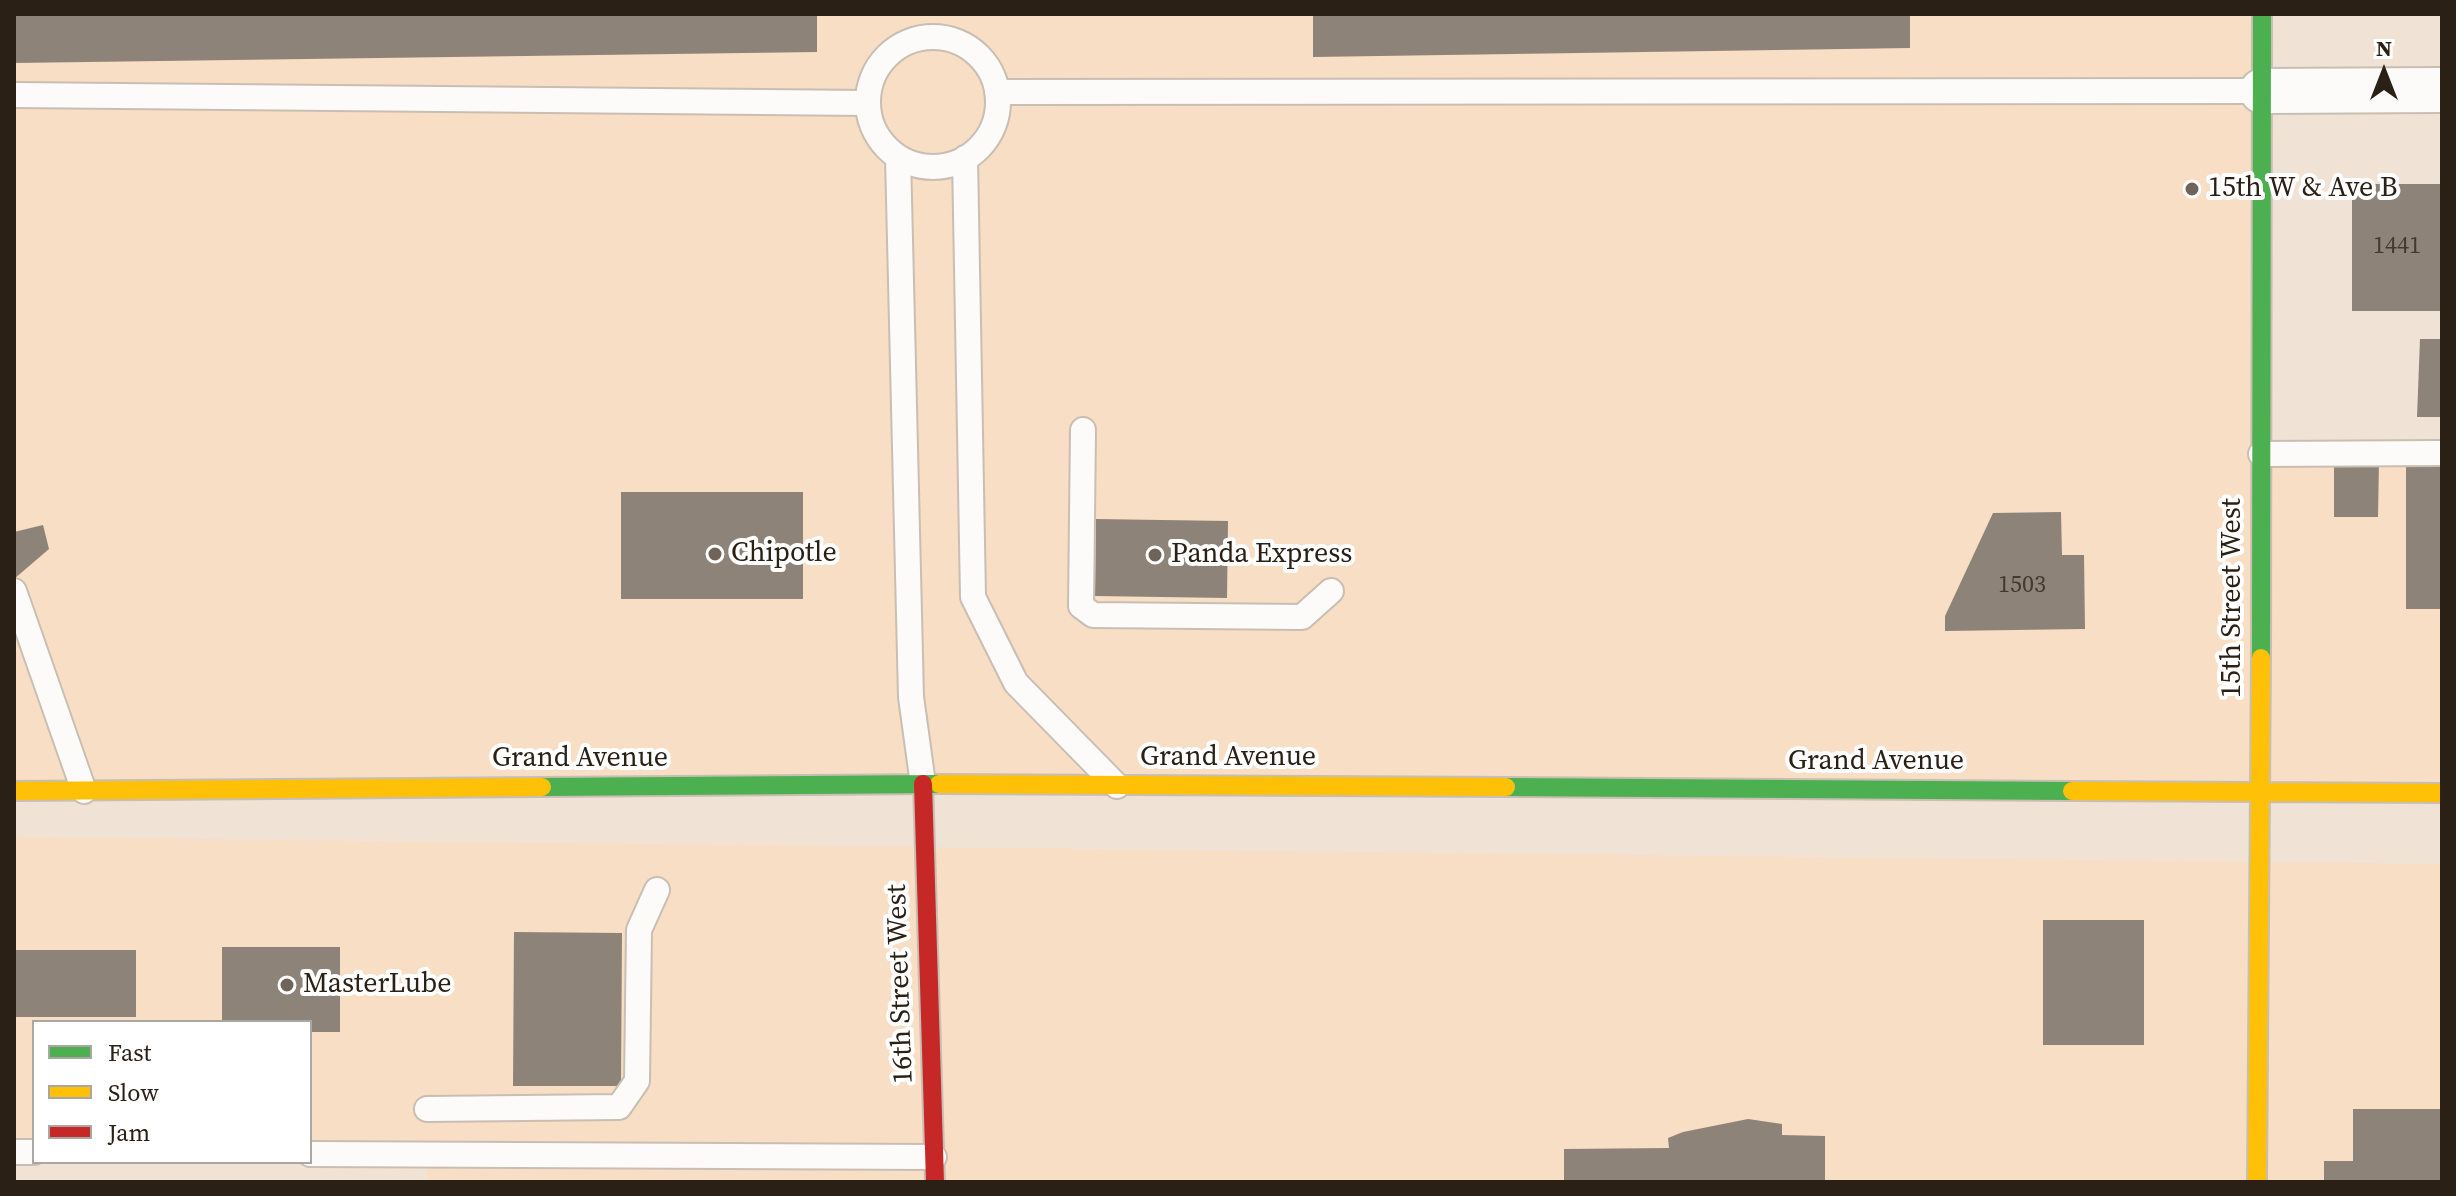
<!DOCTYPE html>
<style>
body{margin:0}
#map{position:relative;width:2456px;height:1196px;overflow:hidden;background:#f0e3d6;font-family:"Source Serif 4",serif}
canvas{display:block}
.frame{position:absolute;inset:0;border:16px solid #2a2015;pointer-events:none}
.legend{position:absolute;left:32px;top:1020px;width:280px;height:144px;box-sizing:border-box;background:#fff;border:2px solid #aaa6a1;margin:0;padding:10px 14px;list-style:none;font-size:24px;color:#2a2015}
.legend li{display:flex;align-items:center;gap:16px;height:40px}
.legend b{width:40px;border:2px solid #aaa6a1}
.north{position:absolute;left:2344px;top:32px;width:80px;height:80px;-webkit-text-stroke:6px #fff;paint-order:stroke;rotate:0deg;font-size:22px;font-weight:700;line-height:32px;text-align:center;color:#2a2015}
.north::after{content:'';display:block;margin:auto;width:28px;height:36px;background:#2a2015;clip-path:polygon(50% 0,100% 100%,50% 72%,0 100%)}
</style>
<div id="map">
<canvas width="2456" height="1196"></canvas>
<div class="frame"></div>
<ul class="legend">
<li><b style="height:10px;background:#4caf50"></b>Fast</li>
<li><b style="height:10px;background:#ffc107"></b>Slow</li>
<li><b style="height:10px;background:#c62828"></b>Jam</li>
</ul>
<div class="north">N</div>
</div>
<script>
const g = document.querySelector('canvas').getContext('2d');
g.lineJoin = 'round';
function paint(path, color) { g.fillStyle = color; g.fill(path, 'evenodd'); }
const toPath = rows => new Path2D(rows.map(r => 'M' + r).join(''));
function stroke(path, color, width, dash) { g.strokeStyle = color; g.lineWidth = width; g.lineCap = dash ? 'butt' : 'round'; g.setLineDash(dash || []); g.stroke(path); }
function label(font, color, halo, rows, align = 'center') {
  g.font = font + ' "Source Serif 4",serif'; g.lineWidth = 8; g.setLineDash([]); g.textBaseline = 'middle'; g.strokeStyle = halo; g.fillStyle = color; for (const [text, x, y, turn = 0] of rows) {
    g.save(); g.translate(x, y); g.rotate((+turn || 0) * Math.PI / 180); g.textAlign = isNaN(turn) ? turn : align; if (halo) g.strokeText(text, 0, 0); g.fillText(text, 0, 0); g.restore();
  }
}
paint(toPath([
 [14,14,2263,14,2261,453,2442,453,2442,793,14,791],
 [14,837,2442,864,2442,1182,427,1182,427,1155,310,1154,310,1022,34,1022,34,1153,14,1153]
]), '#f7dec4');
paint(toPath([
 [14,14,817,14,817,52,14,63],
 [1313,14,1910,14,1910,48,1313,57],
 [2352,184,2441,184,2441,311,2352,311],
 [2420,339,2442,339,2442,417,2417,417],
 [2334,461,2379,461,2378,517,2334,517],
 [2406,467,2442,467,2442,609,2406,609],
 [621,492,803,492,803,599,621,599],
 [2061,512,2062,555,2084,555,2085,629,1945,631,1945,616,1993,513],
 [1096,519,1228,521,1227,598,1095,596],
 [43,525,49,549,14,579,14,532],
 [2043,920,2144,920,2144,1045,2043,1045],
 [514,932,622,933,621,1086,513,1086],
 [222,947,340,947,340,1032,310,1032,310,1022,222,1022],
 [14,950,136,950,136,1017,14,1017],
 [2353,1109,2442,1109,2442,1182,2324,1182,2324,1161,2353,1161],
 [1748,1119,1782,1124,1782,1135,1825,1136,1825,1182,1564,1182,1564,1149,1669,1148,1668,1138,1683,1132]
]), '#8e8379');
const lane = toPath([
 '868 102a65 65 0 1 1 130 0a65 65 0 1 1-130 0Z',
 [997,92,2262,91],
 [14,95,867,103],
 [898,157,911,697,923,784],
 [965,158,973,597,1016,683,1117,786],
 [1083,430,1081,606,1093,615,1302,617,1331,591],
 [2261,454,2442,453],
 [14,591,84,791],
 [427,1109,619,1107,637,1081,639,930,657,890],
 [14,1152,34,1152],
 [310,1154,934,1157]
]);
const street = toPath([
 [2262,91,2442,90]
]);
const fast = toPath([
 [2261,658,2262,14],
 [542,787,939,784],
 [1506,787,2072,791]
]);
const slow = toPath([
 [939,784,1506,787],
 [14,791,542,787],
 [2072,791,2442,793],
 [2257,1182,2261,658]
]);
const jam = toPath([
 [923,784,935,1182]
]);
stroke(lane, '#c9beb3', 28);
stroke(street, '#c9beb3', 48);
stroke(fast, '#c9beb3', 22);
stroke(slow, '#c9beb3', 22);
stroke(jam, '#c9beb3', 22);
stroke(lane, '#fdfbf9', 24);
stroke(street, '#fdfbf9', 44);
stroke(fast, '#4caf50', 18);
stroke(slow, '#ffc107', 18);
stroke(jam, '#c62828', 18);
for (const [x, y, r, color] of [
 [2192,189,8,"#6f6459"],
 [715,554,8,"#6f6459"],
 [1155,555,8,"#6f6459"],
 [287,985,8,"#6f6459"]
]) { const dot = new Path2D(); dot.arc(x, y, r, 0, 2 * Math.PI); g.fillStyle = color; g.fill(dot); stroke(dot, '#fff', 3); }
label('24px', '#43392e', null, [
 ["1441",2397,247],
 ["1503",2022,586]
]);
label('28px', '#2a2015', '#fff', [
 ["15th W & Ave B",2208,189],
 ["Chipotle",731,554],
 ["Panda Express",1171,555],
 ["MasterLube",303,985]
], 'left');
label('28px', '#2a2015', '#fff', [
 ["15th Street West",2233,598,-90],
 ["Grand Avenue",1228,758],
 ["Grand Avenue",580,759],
 ["Grand Avenue",1876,762],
 ["16th Street West",901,984,-92]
]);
</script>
